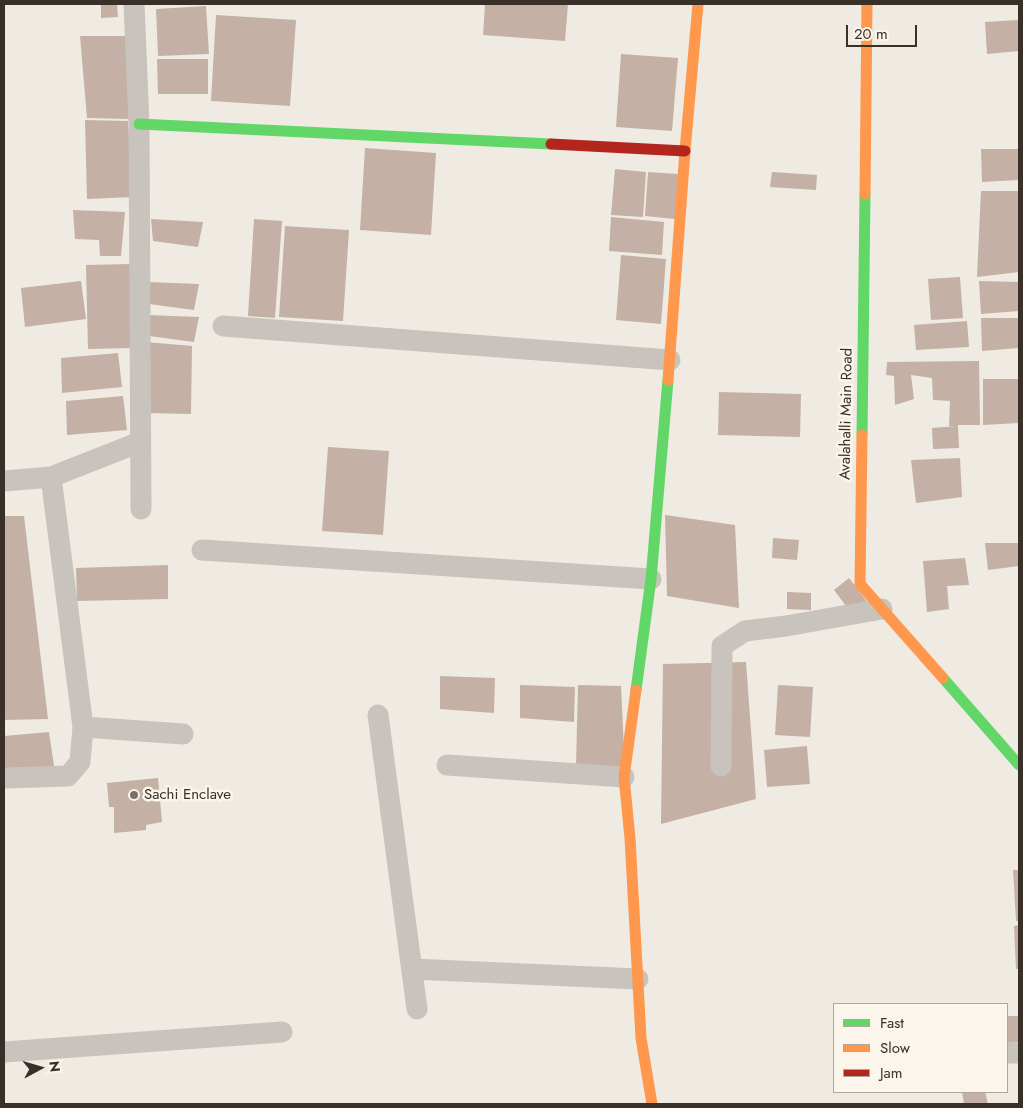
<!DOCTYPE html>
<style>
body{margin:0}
#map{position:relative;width:1023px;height:1108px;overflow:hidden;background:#efebe3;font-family:Jost,sans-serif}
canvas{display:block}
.frame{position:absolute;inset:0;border:5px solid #393029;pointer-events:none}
.legend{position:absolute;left:833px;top:1003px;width:175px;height:90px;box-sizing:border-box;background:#fbf5eb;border:1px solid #ada69d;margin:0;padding:6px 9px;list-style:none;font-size:15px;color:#393029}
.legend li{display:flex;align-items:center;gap:10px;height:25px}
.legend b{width:25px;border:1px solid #ada69d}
.north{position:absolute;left:15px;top:1043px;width:50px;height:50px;-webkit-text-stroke:4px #fbf5eb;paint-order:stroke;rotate:84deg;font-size:14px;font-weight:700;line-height:20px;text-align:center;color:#393029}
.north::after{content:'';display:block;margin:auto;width:18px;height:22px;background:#393029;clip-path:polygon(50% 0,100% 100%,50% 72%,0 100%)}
.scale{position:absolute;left:846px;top:25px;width:71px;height:22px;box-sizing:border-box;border:2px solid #393029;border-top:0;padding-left:6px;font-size:15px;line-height:18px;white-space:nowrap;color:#393029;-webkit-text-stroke:4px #fbf5eb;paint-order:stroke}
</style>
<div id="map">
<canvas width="1023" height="1108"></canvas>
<div class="frame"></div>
<ul class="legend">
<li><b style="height:6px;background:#63d668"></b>Fast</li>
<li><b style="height:6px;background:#ff974d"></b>Slow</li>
<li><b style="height:6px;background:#b3261e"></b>Jam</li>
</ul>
<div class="north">N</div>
<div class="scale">20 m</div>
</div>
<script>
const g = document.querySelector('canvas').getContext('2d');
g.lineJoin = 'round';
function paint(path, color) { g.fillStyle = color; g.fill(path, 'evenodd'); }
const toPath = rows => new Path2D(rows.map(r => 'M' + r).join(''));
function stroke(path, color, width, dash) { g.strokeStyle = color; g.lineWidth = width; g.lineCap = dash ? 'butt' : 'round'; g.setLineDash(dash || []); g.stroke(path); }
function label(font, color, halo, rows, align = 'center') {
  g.font = font + ' Jost,sans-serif'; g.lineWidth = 5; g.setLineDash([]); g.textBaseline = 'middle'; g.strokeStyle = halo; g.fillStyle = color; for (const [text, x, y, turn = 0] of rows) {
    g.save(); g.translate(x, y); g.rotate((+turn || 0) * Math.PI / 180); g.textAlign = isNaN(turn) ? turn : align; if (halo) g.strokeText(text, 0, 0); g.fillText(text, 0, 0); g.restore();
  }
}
paint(toPath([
 [101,4,117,4,118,17,101,18],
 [485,4,568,4,565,41,483,35],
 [206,6,209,54,158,56,156,9],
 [216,15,296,20,290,106,211,101],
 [1019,20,1019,51,987,54,985,22],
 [80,36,126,36,130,119,87,118],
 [621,54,678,58,672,131,616,127],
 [157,59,208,59,208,94,158,94],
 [85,120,128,121,133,197,87,199],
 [365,148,436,153,431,235,360,230],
 [981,149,1019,149,1019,180,982,182],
 [615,169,646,172,643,217,611,215],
 [648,172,678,174,675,219,645,216],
 [772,172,817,175,816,190,770,187],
 [981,191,1019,191,1019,272,977,277],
 [73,210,125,212,121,256,100,256,99,240,75,239],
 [611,217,664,222,662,255,609,251],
 [151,219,203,222,198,247,153,241],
 [254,219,282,221,275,318,248,316],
 [285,226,349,230,343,321,279,317],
 [621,255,666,259,661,324,616,320],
 [130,264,134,348,88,349,86,265],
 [960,277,963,318,931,320,928,279],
 [81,281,86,319,25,327,21,288],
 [979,281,1019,282,1019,311,981,314],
 [147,282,199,284,194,310,149,304],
 [147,315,199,317,194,342,149,336],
 [981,318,1019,318,1019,348,982,351],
 [967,321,969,347,916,350,914,325],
 [146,342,192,346,191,414,145,413],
 [118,353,122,387,62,393,61,358],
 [979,361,980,425,958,425,959,448,933,449,932,428,956,426,949,426,950,401,933,400,932,378,911,375,914,399,895,405,894,376,886,375,887,362],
 [983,379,1019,379,1019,423,983,425],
 [719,392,801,394,800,437,718,435],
 [123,396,127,430,67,435,66,401],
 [328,447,389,451,383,535,322,531],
 [960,458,962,497,916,503,911,460],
 [665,515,735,525,739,608,667,596],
 [4,516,24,516,48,719,4,720],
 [773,538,799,540,797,560,772,558],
 [985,543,1019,543,1019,566,988,570],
 [965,558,969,585,947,586,949,609,927,612,923,561],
 [168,565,168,599,77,601,76,568],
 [849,578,868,603,852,614,834,590],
 [787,592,811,593,811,610,787,609],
 [746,662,756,799,661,824,663,664],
 [440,676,495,678,494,713,440,709],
 [520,685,575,687,574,722,520,718],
 [578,685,621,686,625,770,576,765],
 [778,685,813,687,810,737,775,735],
 [49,732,54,766,4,771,4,736],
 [807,746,810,784,767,787,764,750],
 [158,778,162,822,146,825,146,830,114,833,114,807,109,807,107,783],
 [1013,870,1019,870,1019,921,1016,921],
 [1019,925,1019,969,1016,969,1014,926],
 [1007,1016,1019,1016,1019,1042,1007,1043],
 [962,1092,985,1092,988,1104,964,1104]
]), '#c4b0a4');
stroke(toPath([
 [134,4,139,124,141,509],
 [223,326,670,360],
 [4,481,51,477,140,442],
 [202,550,651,579],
 [378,715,417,1009],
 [83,727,183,734],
 [447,765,624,777],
 [721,766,722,646,745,631,786,626,882,609],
 [4,778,68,776,80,762,83,727,51,477],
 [412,969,638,979],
 [4,1052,282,1032],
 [1007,1053,1019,1053]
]), '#c8c3bc', 21);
stroke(toPath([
 [139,124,551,144],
 [862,435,865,194],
 [943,678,1019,765],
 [636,690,651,579,668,380]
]), '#63d668', 11);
stroke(toPath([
 [865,194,867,4],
 [668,380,685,151,698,4],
 [862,435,860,584,943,678],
 [636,690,624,777,630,838,641,1038,652,1104]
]), '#ff974d', 11);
stroke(toPath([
 [551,144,685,151]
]), '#b3261e', 11);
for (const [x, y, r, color] of [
 [134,795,5,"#79716a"]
]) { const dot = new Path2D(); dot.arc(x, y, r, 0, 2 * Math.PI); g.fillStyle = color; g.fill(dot); stroke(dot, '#fbf5eb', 2); }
label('15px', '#393029', '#fbf5eb', [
 ["Avalahalli Main Road",847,414,-89]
]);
label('15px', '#393029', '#fbf5eb', [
 ["Sachi Enclave",144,795]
], 'left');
</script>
